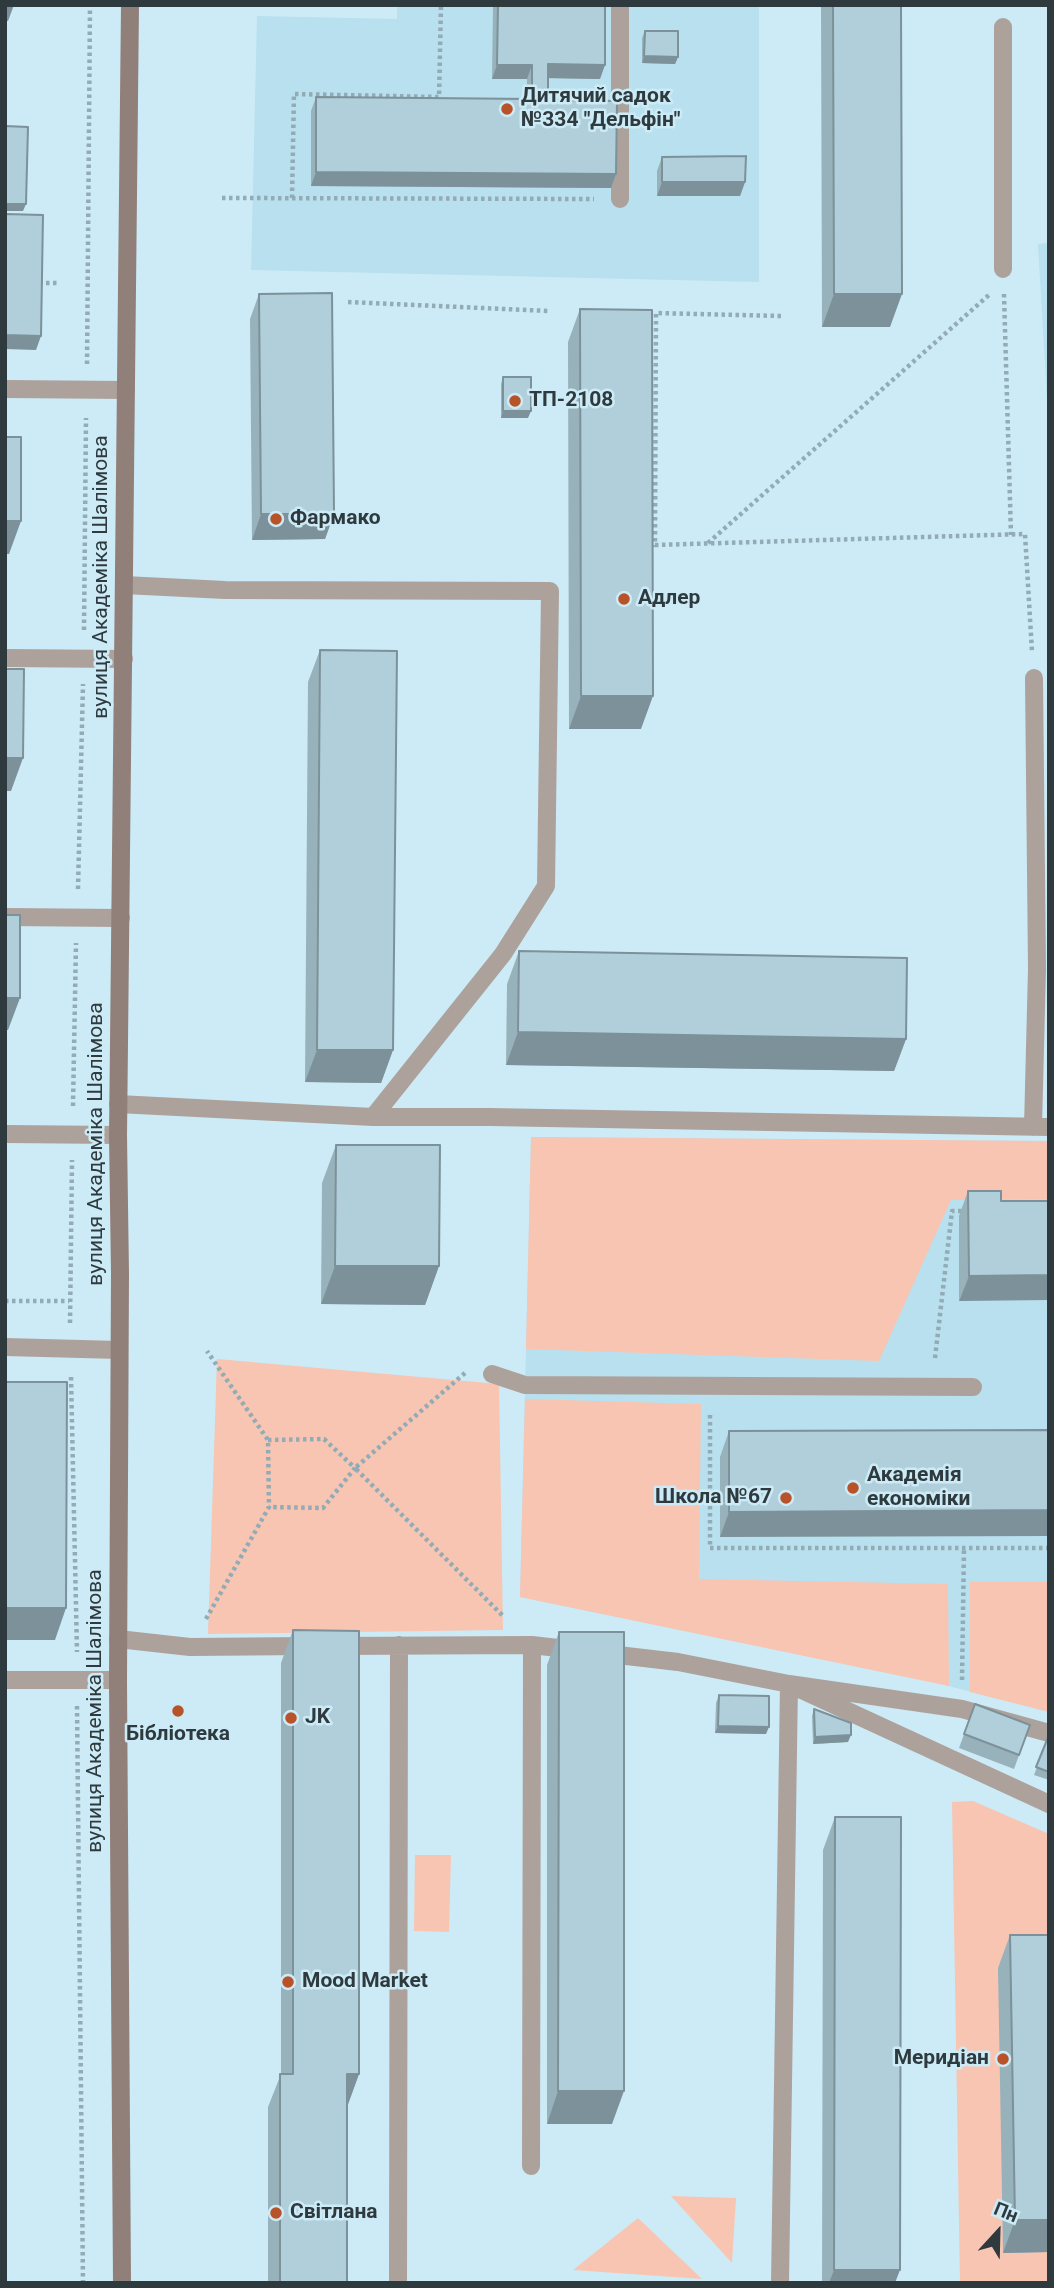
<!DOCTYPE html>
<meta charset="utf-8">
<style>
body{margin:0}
#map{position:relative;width:1054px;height:2288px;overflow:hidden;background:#ccebf6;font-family:Roboto,sans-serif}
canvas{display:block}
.frame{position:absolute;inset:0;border:7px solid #2e3a3e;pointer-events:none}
.north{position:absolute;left:963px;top:2197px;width:70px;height:70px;-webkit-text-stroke:5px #ccebf6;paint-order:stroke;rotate:22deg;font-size:19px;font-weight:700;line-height:28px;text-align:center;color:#2e3a3e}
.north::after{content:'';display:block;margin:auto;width:24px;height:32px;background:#2e3a3e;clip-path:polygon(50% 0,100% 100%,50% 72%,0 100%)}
</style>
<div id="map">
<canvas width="1054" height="2288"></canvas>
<div class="frame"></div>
<div class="north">Пн</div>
</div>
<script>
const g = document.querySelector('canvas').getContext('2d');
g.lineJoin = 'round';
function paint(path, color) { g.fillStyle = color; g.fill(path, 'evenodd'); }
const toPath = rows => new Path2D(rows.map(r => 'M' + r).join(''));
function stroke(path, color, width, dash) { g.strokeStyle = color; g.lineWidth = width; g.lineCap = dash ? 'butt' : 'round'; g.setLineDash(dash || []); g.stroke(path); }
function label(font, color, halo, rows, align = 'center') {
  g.font = font + ' Roboto,sans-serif'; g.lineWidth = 5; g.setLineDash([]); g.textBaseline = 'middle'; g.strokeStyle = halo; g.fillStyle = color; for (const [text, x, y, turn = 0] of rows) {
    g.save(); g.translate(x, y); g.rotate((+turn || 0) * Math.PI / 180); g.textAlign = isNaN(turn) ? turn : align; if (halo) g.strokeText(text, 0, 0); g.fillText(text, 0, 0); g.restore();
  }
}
paint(toPath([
 [397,5,759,5,759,282,251,270,257,16,397,19],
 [1049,243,1049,435,1038,244],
 [531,1137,1049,1141,1049,1712,933,1682,520,1597]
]), '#b9e0ee');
paint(toPath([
 [531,1137,1049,1141,1049,1199,951,1200,879,1361,526,1349],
 [217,1359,499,1384,503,1630,208,1634],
 [525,1399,701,1404,699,1579,948,1584,949,1686,520,1597],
 [970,1582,1049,1582,1049,1712,970,1692],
 [973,1801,1049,1834,1049,2283,960,2283,952,1802],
 [415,1855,451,1855,449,1932,414,1931],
 [671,2196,736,2198,732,2263],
 [638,2218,702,2279,573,2270]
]), '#f8c5b2');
stroke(toPath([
 [222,198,594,199],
 [292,198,294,94,439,97,441,5],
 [39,283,59,283],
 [1004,294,1011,535],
 [348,302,549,311],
 [781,316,656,313,655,545,1025,534,1032,652],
 [87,364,90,5],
 [708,543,990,294],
 [84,630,86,418],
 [78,889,83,684],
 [73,1106,76,943],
 [5,1301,69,1301],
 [70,1323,72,1160],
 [935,1358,952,1211,967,1211],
 [465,1373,355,1468,504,1617],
 [71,1377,77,1652],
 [710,1415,710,1548,1049,1548],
 [268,1440,324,1439,355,1468,323,1508,269,1507],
 [206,1619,269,1507,268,1440,207,1351],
 [962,1680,964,1548],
 [77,1706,83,2283]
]), '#93abb4', 4.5, [3.5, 3.5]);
stroke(toPath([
 [620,5,620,199],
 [1003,27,1003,269],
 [5,389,126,390],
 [124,585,225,590,550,591,546,886,503,954,373,1117],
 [5,658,124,659],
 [5,917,121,918],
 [118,1104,373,1117,490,1117,1049,1127],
 [1033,1127,1037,969,1034,678],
 [5,1134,118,1135],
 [492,1374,525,1385,973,1387],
 [118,1639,190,1647,308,1646],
 [336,1646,532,1645,678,1662,789,1684,1049,1804],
 [5,1680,118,1680],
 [531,2166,532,1645],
 [398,2283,399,1645],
 [780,2283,789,1684,962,1709,1049,1733]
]), '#ada19c', 18);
stroke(toPath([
 [5,1347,119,1350]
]), '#ada19c', 18);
stroke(toPath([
 [122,2283,118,1680,120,1274,118,1135,130,5]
]), '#917f79', 18);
paint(toPath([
 [493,5,605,5,600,79,548,78,548,100,616,174,611,188,311,186,311,111,316,97,527,99,527,79,492,79],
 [821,5,901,5,890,327,822,327],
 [645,31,678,57,675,64,642,63,642,38],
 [662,157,745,182,740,196,657,196,657,171],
 [259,294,334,514,325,539,252,540,250,319],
 [580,309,641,729,569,729,568,342],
 [503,377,528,418,501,418,501,384],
 [320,650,393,1050,381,1083,305,1082,308,682],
 [519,951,906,1039,894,1071,506,1065,507,984],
 [336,1145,439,1266,425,1305,321,1304,322,1183],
 [968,1191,1001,1201,959,1301,959,1216],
 [1049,1430,720,1537,720,1457,729,1431],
 [293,1630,359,2074,347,2107,347,2283,268,2283,268,2107,281,2074,281,1663],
 [559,1632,612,2124,547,2124,547,1665],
 [719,1695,766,1734,715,1733,716,1703],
 [975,1704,1030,1725,1014,1769,959,1748],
 [814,1709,848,1742,813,1744,812,1716],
 [1049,1735,1049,1780,1034,1775],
 [835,1817,895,2283,822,2283,823,1850],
 [1010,1935,1049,2252,1003,2253,998,1968]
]), '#98b2bb');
paint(toPath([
 [5,5,14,5,8,21,5,21],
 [644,56,678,57,675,64,642,63],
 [548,64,605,65,600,79,543,78],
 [497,65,532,65,527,79,492,79],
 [316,172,616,174,611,188,311,186],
 [662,182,745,182,740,196,657,196],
 [5,204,26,204,23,211,5,211],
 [834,294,902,294,890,327,822,327],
 [5,335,41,336,36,350,5,349],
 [503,411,531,411,528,418,501,418],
 [261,514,334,514,325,539,252,540],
 [5,521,21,521,9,554,5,554],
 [581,696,653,696,641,729,569,729],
 [5,758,23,758,11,791,5,791],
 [5,998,20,998,8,1030,5,1030],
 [518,1032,906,1039,894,1071,506,1065],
 [317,1050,393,1050,381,1083,305,1082],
 [335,1266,439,1266,425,1305,321,1304],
 [1049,1275,1049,1300,959,1301,969,1276],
 [1049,1510,1049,1536,720,1537,729,1512],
 [5,1608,66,1608,55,1640,5,1640],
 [718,1726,769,1727,766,1734,715,1733],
 [851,1735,848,1742,813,1744,815,1737],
 [347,2074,359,2074,347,2107],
 [558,2091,624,2091,612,2124,547,2124],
 [1015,2220,1049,2220,1049,2252,1003,2253],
 [834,2270,900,2270,895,2283,829,2283]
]), '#7c9199');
const building = toPath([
 [498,5,605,5,605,65,548,64,548,100,617,101,616,174,316,172,316,97,532,99,532,65,497,65,498,5],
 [833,5,901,5,902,294,834,294,833,5],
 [645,31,678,31,678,57,644,56,645,31],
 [5,126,28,127,26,204,5,204,5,126],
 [746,156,745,182,662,182,662,157,746,156],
 [5,214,43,215,41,336,5,335,5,214],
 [332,293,334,514,261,514,259,294,332,293],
 [580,309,652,310,653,696,581,696,580,309],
 [503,377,531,377,531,411,503,411,503,377],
 [5,437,21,437,21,521,5,521,5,437],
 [320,650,397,651,393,1050,317,1050,320,650],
 [5,669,24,669,23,758,5,758,5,669],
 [5,915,20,915,20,998,5,998,5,915],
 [519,951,907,958,906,1039,518,1032,519,951],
 [336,1145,440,1145,439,1266,335,1266,336,1145],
 [968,1191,1001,1191,1001,1201,1049,1201,1049,1275,969,1276,968,1191],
 [5,1382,67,1382,66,1608,5,1608,5,1382],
 [1049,1430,1049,1510,729,1512,729,1431,1049,1430],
 [293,1630,359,1631,359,2074,347,2074,347,2283,280,2283,280,2074,293,2074,293,1630],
 [559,1632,624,1632,624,2091,558,2091,559,1632],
 [719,1695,769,1696,769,1727,718,1726,719,1695],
 [975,1704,1030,1725,1019,1755,964,1734,975,1704],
 [814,1709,851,1723,851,1735,815,1737,814,1709],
 [1049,1735,1049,1772,1036,1767,1049,1735],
 [835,1817,901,1817,900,2270,834,2270,835,1817],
 [1010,1935,1049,1935,1049,2220,1015,2220,1010,1935]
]);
paint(building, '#b1cfda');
stroke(building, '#7c9199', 2);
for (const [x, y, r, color] of [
 [507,109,7,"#b85229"],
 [515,401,7,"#b85229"],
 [276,519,7,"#b85229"],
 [624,599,7,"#b85229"],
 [853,1488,7,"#b85229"],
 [786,1498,7,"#b85229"],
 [178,1711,7,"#b85229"],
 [291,1718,7,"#b85229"],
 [288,1982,7,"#b85229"],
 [1003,2059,7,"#b85229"],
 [276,2213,7,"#b85229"]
]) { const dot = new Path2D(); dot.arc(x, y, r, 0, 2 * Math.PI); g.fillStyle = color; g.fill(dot); stroke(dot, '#ccebf6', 2.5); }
label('bold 21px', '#2e3a3e', '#ccebf6', [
 ["Дитячий садок",521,97],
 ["№334 \"Дельфін\"",521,121],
 ["ТП-2108",529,401],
 ["Фармако",290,519],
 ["Адлер",638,599],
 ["Академія",867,1476],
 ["економіки",867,1500],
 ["Школа №67",772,1498,"right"],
 ["JK",305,1718],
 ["Бібліотека",178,1735,"center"],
 ["Mood Market",302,1982],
 ["Меридіан",989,2059,"right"],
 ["Світлана",290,2213]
], 'left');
label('21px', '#2e3a3e', '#ccebf6', [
 ["вулиця Академіка Шалімова",102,577,-90],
 ["вулиця Академіка Шалімова",97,1144,-90],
 ["вулиця Академіка Шалімова",96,1711,-90]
]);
</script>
